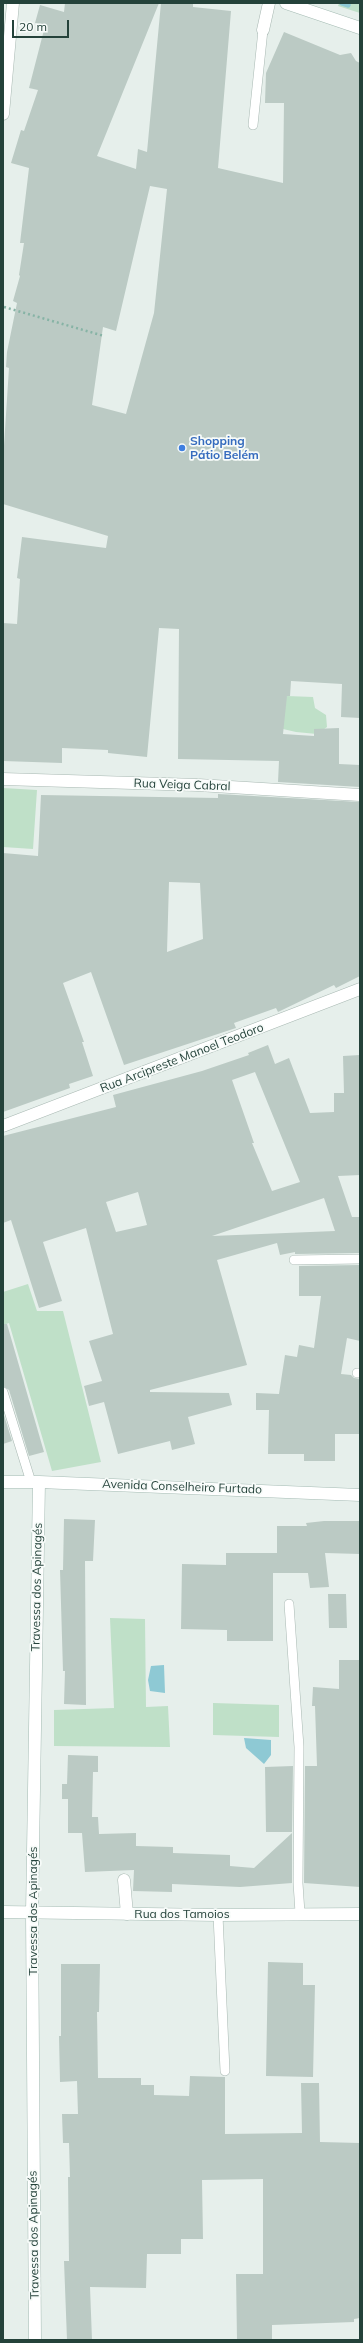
<!DOCTYPE html>
<meta charset="utf-8">
<style>
body{margin:0}
#map{position:relative;width:363px;height:2343px;overflow:hidden;background:#e6efeb;font-family:Mulish,sans-serif}
canvas{display:block}
.frame{position:absolute;inset:0;border:4px solid #24423a;pointer-events:none}
.scale{position:absolute;left:12px;top:20px;width:57px;height:18px;box-sizing:border-box;border:2px solid #24423a;border-top:0;padding-left:5px;font-size:12px;line-height:14px;white-space:nowrap;color:#24423a;-webkit-text-stroke:3px #f7fbf9;paint-order:stroke}
</style>
<div id="map">
<canvas width="363" height="2343"></canvas>
<div class="frame"></div>
<div class="scale">20 m</div>
</div>
<script>
const g = document.querySelector('canvas').getContext('2d');
g.lineJoin = 'round';
function paint(path, color) { g.fillStyle = color; g.fill(path, 'evenodd'); }
const toPath = rows => new Path2D(rows.map(r => 'M' + r).join(''));
function stroke(path, color, width, dash) { g.strokeStyle = color; g.lineWidth = width; g.lineCap = dash ? 'butt' : 'round'; g.setLineDash(dash || []); g.stroke(path); }
function label(font, color, halo, rows, align = 'center') {
  g.font = font + ' Mulish,sans-serif'; g.lineWidth = 3.5; g.setLineDash([]); g.textBaseline = 'middle'; g.strokeStyle = halo; g.fillStyle = color; for (const [text, x, y, turn = 0] of rows) {
    g.save(); g.translate(x, y); g.rotate((+turn || 0) * Math.PI / 180); g.textAlign = isNaN(turn) ? turn : align; if (halo) g.strokeText(text, 0, 0); g.fillText(text, 0, 0); g.restore();
  }
}
paint(toPath([
 [339,3,360,3,360,13,338,6],
 [287,696,313,697,315,708,326,715,327,727,317,734,296,732,270,726],
 [3,788,37,790,33,849,3,847],
 [28,1284,37,1311,63,1311,101,1462,52,1471,9,1323,3,1325,3,1292],
 [110,1618,145,1619,146,1707,168,1706,170,1747,54,1746,54,1710,114,1708],
 [213,1703,279,1705,279,1737,213,1735]
]), '#bfe0c8');
paint(toPath([
 [164,1665,165,1693,150,1691,148,1680,151,1666],
 [244,1738,271,1740,271,1755,264,1764,246,1748]
]), '#8ec9d4');
stroke(toPath([
 [342,3,348,5]
]), '#8ec9d4', 5.5);
paint(toPath([
 [65,3,159,3,97,156,136,169,138,149,147,152,161,3,193,3,193,7,231,11,218,168,283,183,284,103,265,103,266,73,284,32,340,55,351,53,356,61,360,63,360,718,341,717,342,684,291,681,290,696,287,696,283,734,314,736,314,729,339,728,339,764,360,765,360,787,278,782,279,761,178,759,179,629,159,628,147,757,108,753,108,750,62,748,62,763,3,761,3,623,17,624,20,579,17,578,22,537,106,548,108,536,3,504,3,461,9,368,6,367,7,352,17,303,13,301,20,276,19,275,24,243,20,243,29,168,11,163,21,130,24,131,38,90,29,88,45,26,35,23,40,5,64,12],
 [150,186,167,189,154,313,126,414,92,405,103,327,116,331],
 [218,794,360,802,360,976,336,988,334,985,278,1012,276,1008,234,1023,236,1028,124,1065,91,972,63,983,84,1042,82,1042,93,1076,69,1084,70,1088,3,1112,3,853,38,856,41,795,218,798],
 [169,882,200,883,203,939,167,952],
 [268,1045,275,1064,289,1058,310,1113,334,1112,334,1093,344,1093,343,1056,360,1055,360,1175,338,1176,352,1217,360,1217,360,1253,295,1254,295,1252,280,1255,277,1243,217,1260,247,1365,150,1390,150,1392,229,1393,232,1405,188,1417,195,1444,172,1450,170,1441,118,1454,104,1402,89,1406,84,1386,102,1381,89,1341,113,1334,86,1228,43,1242,62,1301,39,1308,11,1220,3,1223,3,1136,116,1107,113,1095,202,1071,249,1055,248,1053],
 [255,1072,300,1182,272,1191,252,1143,254,1143,232,1080],
 [138,1192,147,1225,116,1232,106,1202],
 [324,1198,335,1231,212,1236],
 [360,1265,360,1341,347,1338,341,1374,351,1375,354,1378,360,1379,360,1434,335,1434,335,1461,304,1461,304,1454,268,1454,269,1410,256,1410,256,1393,279,1394,285,1355,297,1357,299,1345,314,1348,321,1296,299,1296,299,1266],
 [3,1324,7,1324,44,1452,29,1456,9,1390,3,1386],
 [3,1412,12,1441,3,1444],
 [64,1519,95,1520,93,1561,85,1561,86,1705,64,1704,65,1671,63,1671,60,1570,63,1570],
 [324,1521,360,1521,360,1554,325,1553,329,1587,310,1588,308,1573,273,1573,273,1641,227,1641,227,1630,181,1629,182,1564,226,1565,226,1553,277,1553,277,1526,307,1526,306,1523],
 [328,1594,346,1594,347,1628,329,1628],
 [339,1660,360,1660,360,1887,304,1883,305,1766,317,1766,315,1706,312,1706,313,1687,339,1689],
 [68,1755,98,1756,98,1772,93,1772,92,1817,98,1817,99,1834,136,1833,136,1846,173,1847,173,1853,230,1855,230,1866,254,1868,292,1833,292,1883,240,1887,172,1884,172,1892,133,1891,134,1870,85,1872,82,1833,68,1833,68,1799,62,1799,62,1784,67,1784],
 [293,1766,292,1832,266,1832,265,1767],
 [268,1962,303,1963,303,1985,315,1985,313,2077,266,2076],
 [61,1964,100,1964,99,2012,97,2012,98,2078,141,2078,141,2085,154,2085,154,2095,189,2096,190,2076,225,2077,225,2134,302,2133,301,2083,319,2083,320,2142,360,2143,360,2318,354,2319,354,2322,272,2325,272,2340,237,2340,236,2274,263,2274,263,2179,202,2180,203,2239,181,2239,181,2254,147,2254,146,2288,90,2287,92,2340,67,2340,64,2261,69,2261,68,2177,70,2177,69,2143,63,2143,62,2114,78,2114,77,2081,60,2082,59,2036,61,2036]
]), '#bbcac4');
const lane = toPath([
 [253,125,263,30],
 [294,1260,360,1259],
 [357,1373,360,1373],
 [3,1392,31,1482],
 [289,1604,299,1747,298,1883,300,1913],
 [218,1915,225,2071]
]);
const street = toPath([
 [263,30,269,3],
 [3,114,13,3],
 [3,779,198,785,360,795],
 [3,1126,360,989],
 [124,1880,127,1914]
]);
const secondary = toPath([
 [286,3,360,28],
 [3,1482,39,1482,360,1495],
 [3,1912,218,1915,360,1914],
 [35,2340,32,1913,39,1482]
]);
stroke(lane, '#a8b8b2', 10);
stroke(street, '#a8b8b2', 13);
stroke(secondary, '#a4bbb3', 13);
stroke(toPath([
 [4,307,104,336]
]), '#86b3a5', 2.5, [2, 3]);
stroke(lane, '#fff', 9);
stroke(street, '#fff', 12);
stroke(secondary, '#fff', 12);
for (const [x, y, r, color] of [
 [182,448,4,"#3f7fe0"]
]) { const dot = new Path2D(); dot.arc(x, y, r, 0, 2 * Math.PI); g.fillStyle = color; g.fill(dot); stroke(dot, '#f7fbf9', 1.5); }
label('bold 12px', '#366cbe', '#f7fbf9', [
 ["Shopping",190,441],
 ["Pátio Belém",190,455]
], 'left');
label('12px', '#24423a', '#f7fbf9', [
 ["Rua Veiga Cabral",182,785,2],
 ["Rua Arcipreste Manoel Teodoro",182,1058,-21],
 ["Avenida Conselheiro Furtado",182,1487,2],
 ["Travessa dos Apinagés",37,1587,-89],
 ["Travessa dos Apinagés",33,1911,-90],
 ["Rua dos Tamoios",182,1914],
 ["Travessa dos Apinagés",34,2235,-91]
]);
</script>
